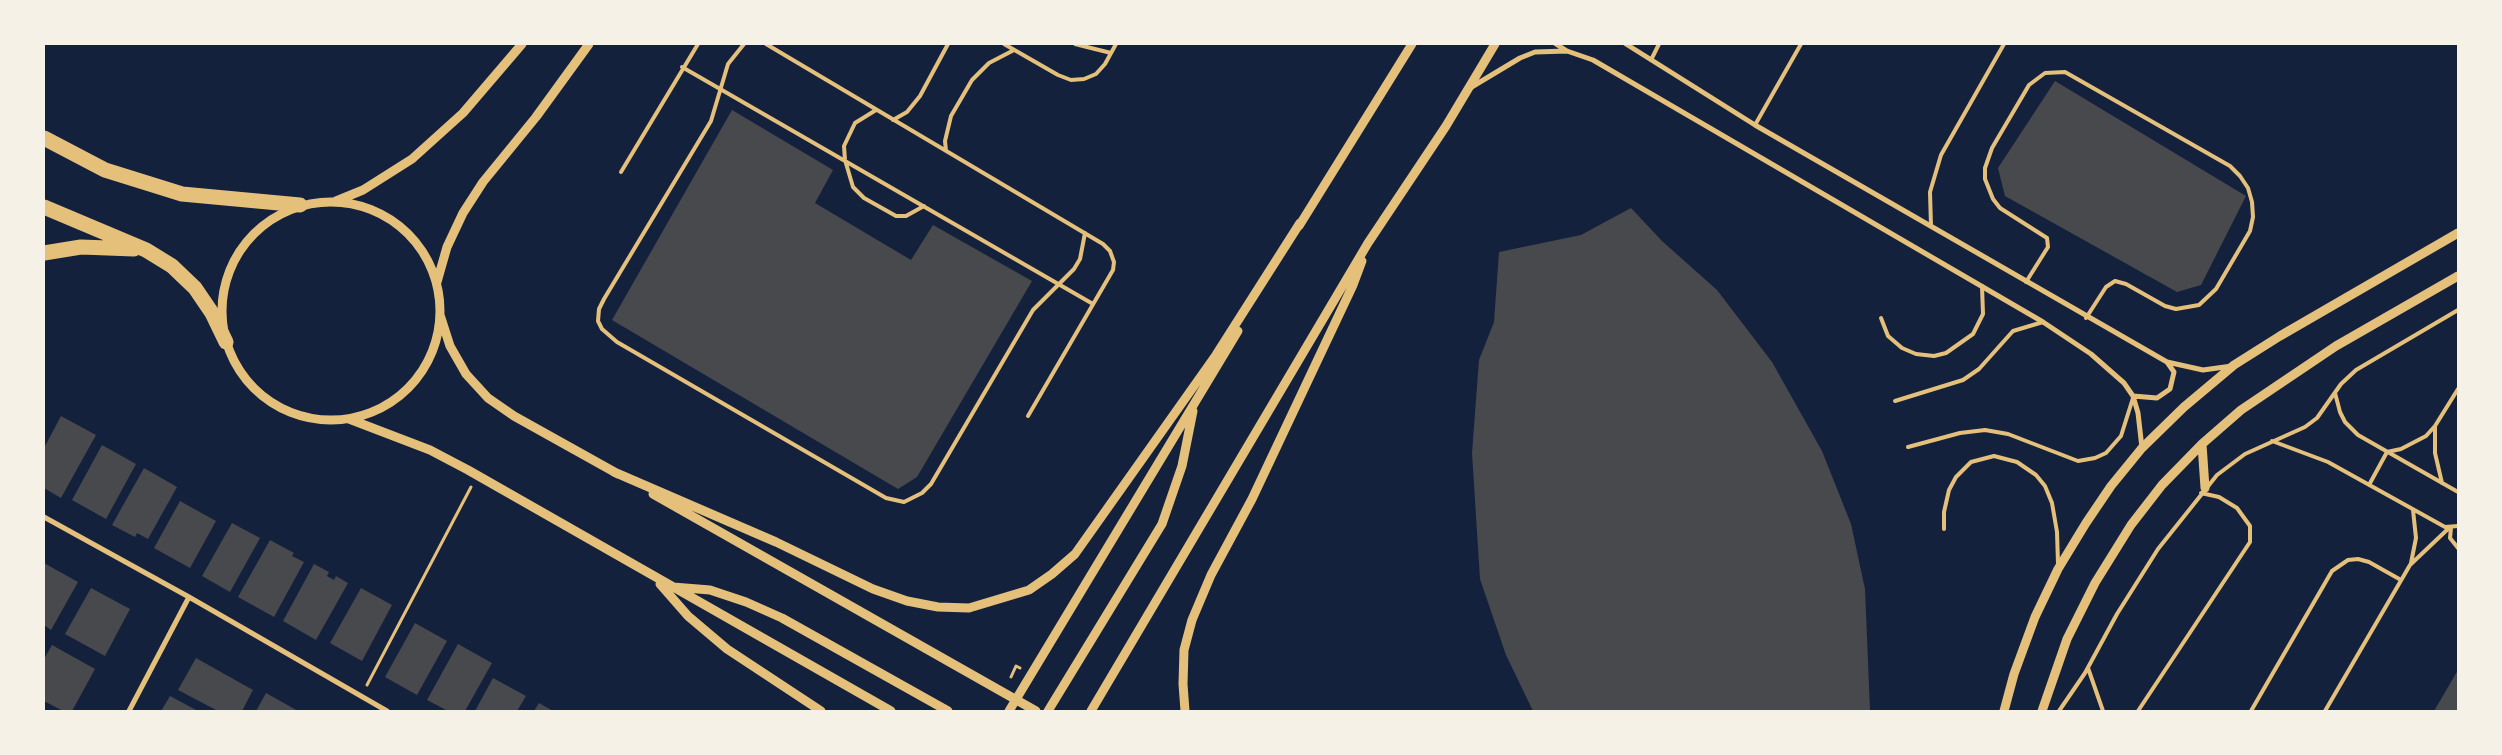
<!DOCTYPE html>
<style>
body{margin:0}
#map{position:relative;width:2502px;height:755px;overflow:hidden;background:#14213d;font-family:Overpass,sans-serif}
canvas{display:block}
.frame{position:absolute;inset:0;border:45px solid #f6f1e7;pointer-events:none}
</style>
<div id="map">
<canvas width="2502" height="755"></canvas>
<div class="frame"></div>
</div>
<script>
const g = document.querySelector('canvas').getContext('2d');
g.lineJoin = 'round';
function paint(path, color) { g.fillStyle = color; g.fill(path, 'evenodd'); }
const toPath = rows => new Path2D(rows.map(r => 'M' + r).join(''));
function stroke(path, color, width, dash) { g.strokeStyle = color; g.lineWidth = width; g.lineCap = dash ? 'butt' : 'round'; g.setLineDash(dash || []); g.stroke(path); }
paint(toPath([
 [2055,81,2246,196,2201,285,2177,292,2005,196,1998,168],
 [732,110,833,170,815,203,911,260,933,225,1032,281,917,477,898,489,612,320],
 [1631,208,1662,241,1717,290,1772,362,1822,451,1851,524,1865,589,1870,711,1533,711,1506,655,1480,579,1472,453,1479,360,1494,322,1499,252,1581,235],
 [61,416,96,435,61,498,44,488,44,448],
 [102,445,136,464,106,519,72,500],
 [144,468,177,487,148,539,137,533,135,537,112,525],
 [180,501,216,521,190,568,154,548],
 [232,523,260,538,230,592,202,576],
 [270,540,294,553,292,556,304,562,274,617,238,597],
 [44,563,78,582,51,630,44,625],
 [314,564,329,572,327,576,334,580,336,576,348,583,316,640,283,621],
 [91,588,130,609,105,656,65,634],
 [361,588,392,605,362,661,330,643],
 [415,623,447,641,417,695,385,677],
 [458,644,492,663,465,711,448,711,427,700],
 [52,645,95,669,72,711,63,711,44,701,44,659],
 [196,658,253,690,242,711,218,711,178,690],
 [2458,670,2458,711,2434,711],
 [493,678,526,696,517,711,475,711],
 [266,693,298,711,256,711],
 [170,696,198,711,161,711],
 [539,703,553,711,534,711]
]), '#48494c');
stroke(toPath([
 [1011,677,1016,666,1020,668],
 [367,685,471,487]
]), '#e5c07b', 3);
stroke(toPath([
 [744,44,728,64,711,121,604,299,599,309,598,321,602,329,617,342,886,498,904,502,922,493,931,484,1033,310,1074,269,1080,259,1085,233],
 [766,44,1103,244,1110,251,1114,262,1113,270,1028,416],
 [1004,44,1058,75,1071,80,1084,79,1096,74,1105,64,1116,44],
 [1075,44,1111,53],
 [1651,60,1659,44],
 [682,67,1093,304],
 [876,110,855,123,844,146,845,160,853,187,864,198,896,216,906,216,924,206],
 [893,120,907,112,920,96,948,44],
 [1755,125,1801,44],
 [946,151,945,141,951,116,972,80,989,63,1014,50],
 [621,172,698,44],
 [1931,226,1930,192,1941,155,2004,44],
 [2026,282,2048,247,2047,238,2000,208,1993,199,1985,179,1985,168,1992,148,2029,85,2045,73,2065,72,2230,166,2240,176,2248,188,2252,202,2253,217,2250,231,2216,289,2199,305,2176,309,2165,306,2126,284,2115,281,2106,287,2086,318],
 [1881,318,1888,336,1902,348,1916,354,1934,356,1946,353,1973,334,1983,314,1982,286],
 [2335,393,2340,412,2345,422,2358,435,2458,492],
 [1895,401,1963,380,1979,369,2013,331,2043,322],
 [2435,426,2435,453,2442,483],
 [2272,441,2328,462,2445,527,2458,526],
 [1908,447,1960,433,1985,430,2008,434,2078,461,2095,458,2106,453,2121,436,2133,398],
 [2369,485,2387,452,2401,449,2426,436,2435,426,2458,389],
 [2451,528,2450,538,2458,548],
 [1944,529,1944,512,1949,490,1956,477,1971,462,1994,456,2017,462,2036,475,2045,486,2052,503,2057,532,2058,564],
 [2411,563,2416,538,2413,510],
 [2088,668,2103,711],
 [2059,711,2085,673,2117,614,2158,549,2217,475,2245,454,2305,427,2317,418,2341,384,2356,370,2458,310],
 [2138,711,2250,542,2250,526,2237,508,2219,497,2201,493],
 [2251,711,2332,571,2348,560,2358,559,2369,562,2401,580],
 [2325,711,2410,565,2449,528]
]), '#e5c07b', 4);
stroke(toPath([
 [1556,44,1567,51,1593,60,2043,322,2091,354,2124,383,2133,396,2138,413,2142,448],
 [1626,44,1755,125,2167,362,2203,370,2232,366],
 [1470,88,1520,58,1535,52,1567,51],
 [2133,396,2157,398,2170,389,2174,372,2167,362],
 [44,517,189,597,387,711],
 [129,711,189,597]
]), '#e5c07b', 5);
stroke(toPath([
 [336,201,363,190,412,159,463,113,522,44],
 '222 311a109 109 0 1 1 218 0a109 109 0 1 1-218 0Z',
 [1299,226,1412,44],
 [437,282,447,247,463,213,483,182,536,117,589,44],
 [440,315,450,346,466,374,488,398,514,416,618,474],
 [349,419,430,450,468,470,891,711],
 [2202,444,2205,488],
 [614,472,776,542,873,589,907,601,938,607,969,608,1029,590,1052,574,1075,554,1216,355,1300,223],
 [653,494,1036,711],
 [660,584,688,616,727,649,821,711],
 [673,587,710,590,746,602,782,618,948,711],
 [1009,711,1238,331],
 [1048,711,1162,524,1182,466,1193,411],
 [1091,711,1368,243,1446,126,1495,44],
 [1185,711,1183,684,1184,650,1192,620,1211,575,1252,499,1353,285,1362,261],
 [2004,711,2014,674,2035,617,2058,569,2086,523,2111,486,2142,448,2184,407,2234,365,2280,336,2458,233],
 [2042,711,2067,639,2095,583,2131,525,2162,485,2202,444,2241,410,2336,346,2458,276]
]), '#e5c07b', 9);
stroke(toPath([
 [44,138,105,170,182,194,300,205],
 [44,207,146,250,172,266,195,288,212,313,226,342],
 [44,253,81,247,134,249]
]), '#e5c07b', 15);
</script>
